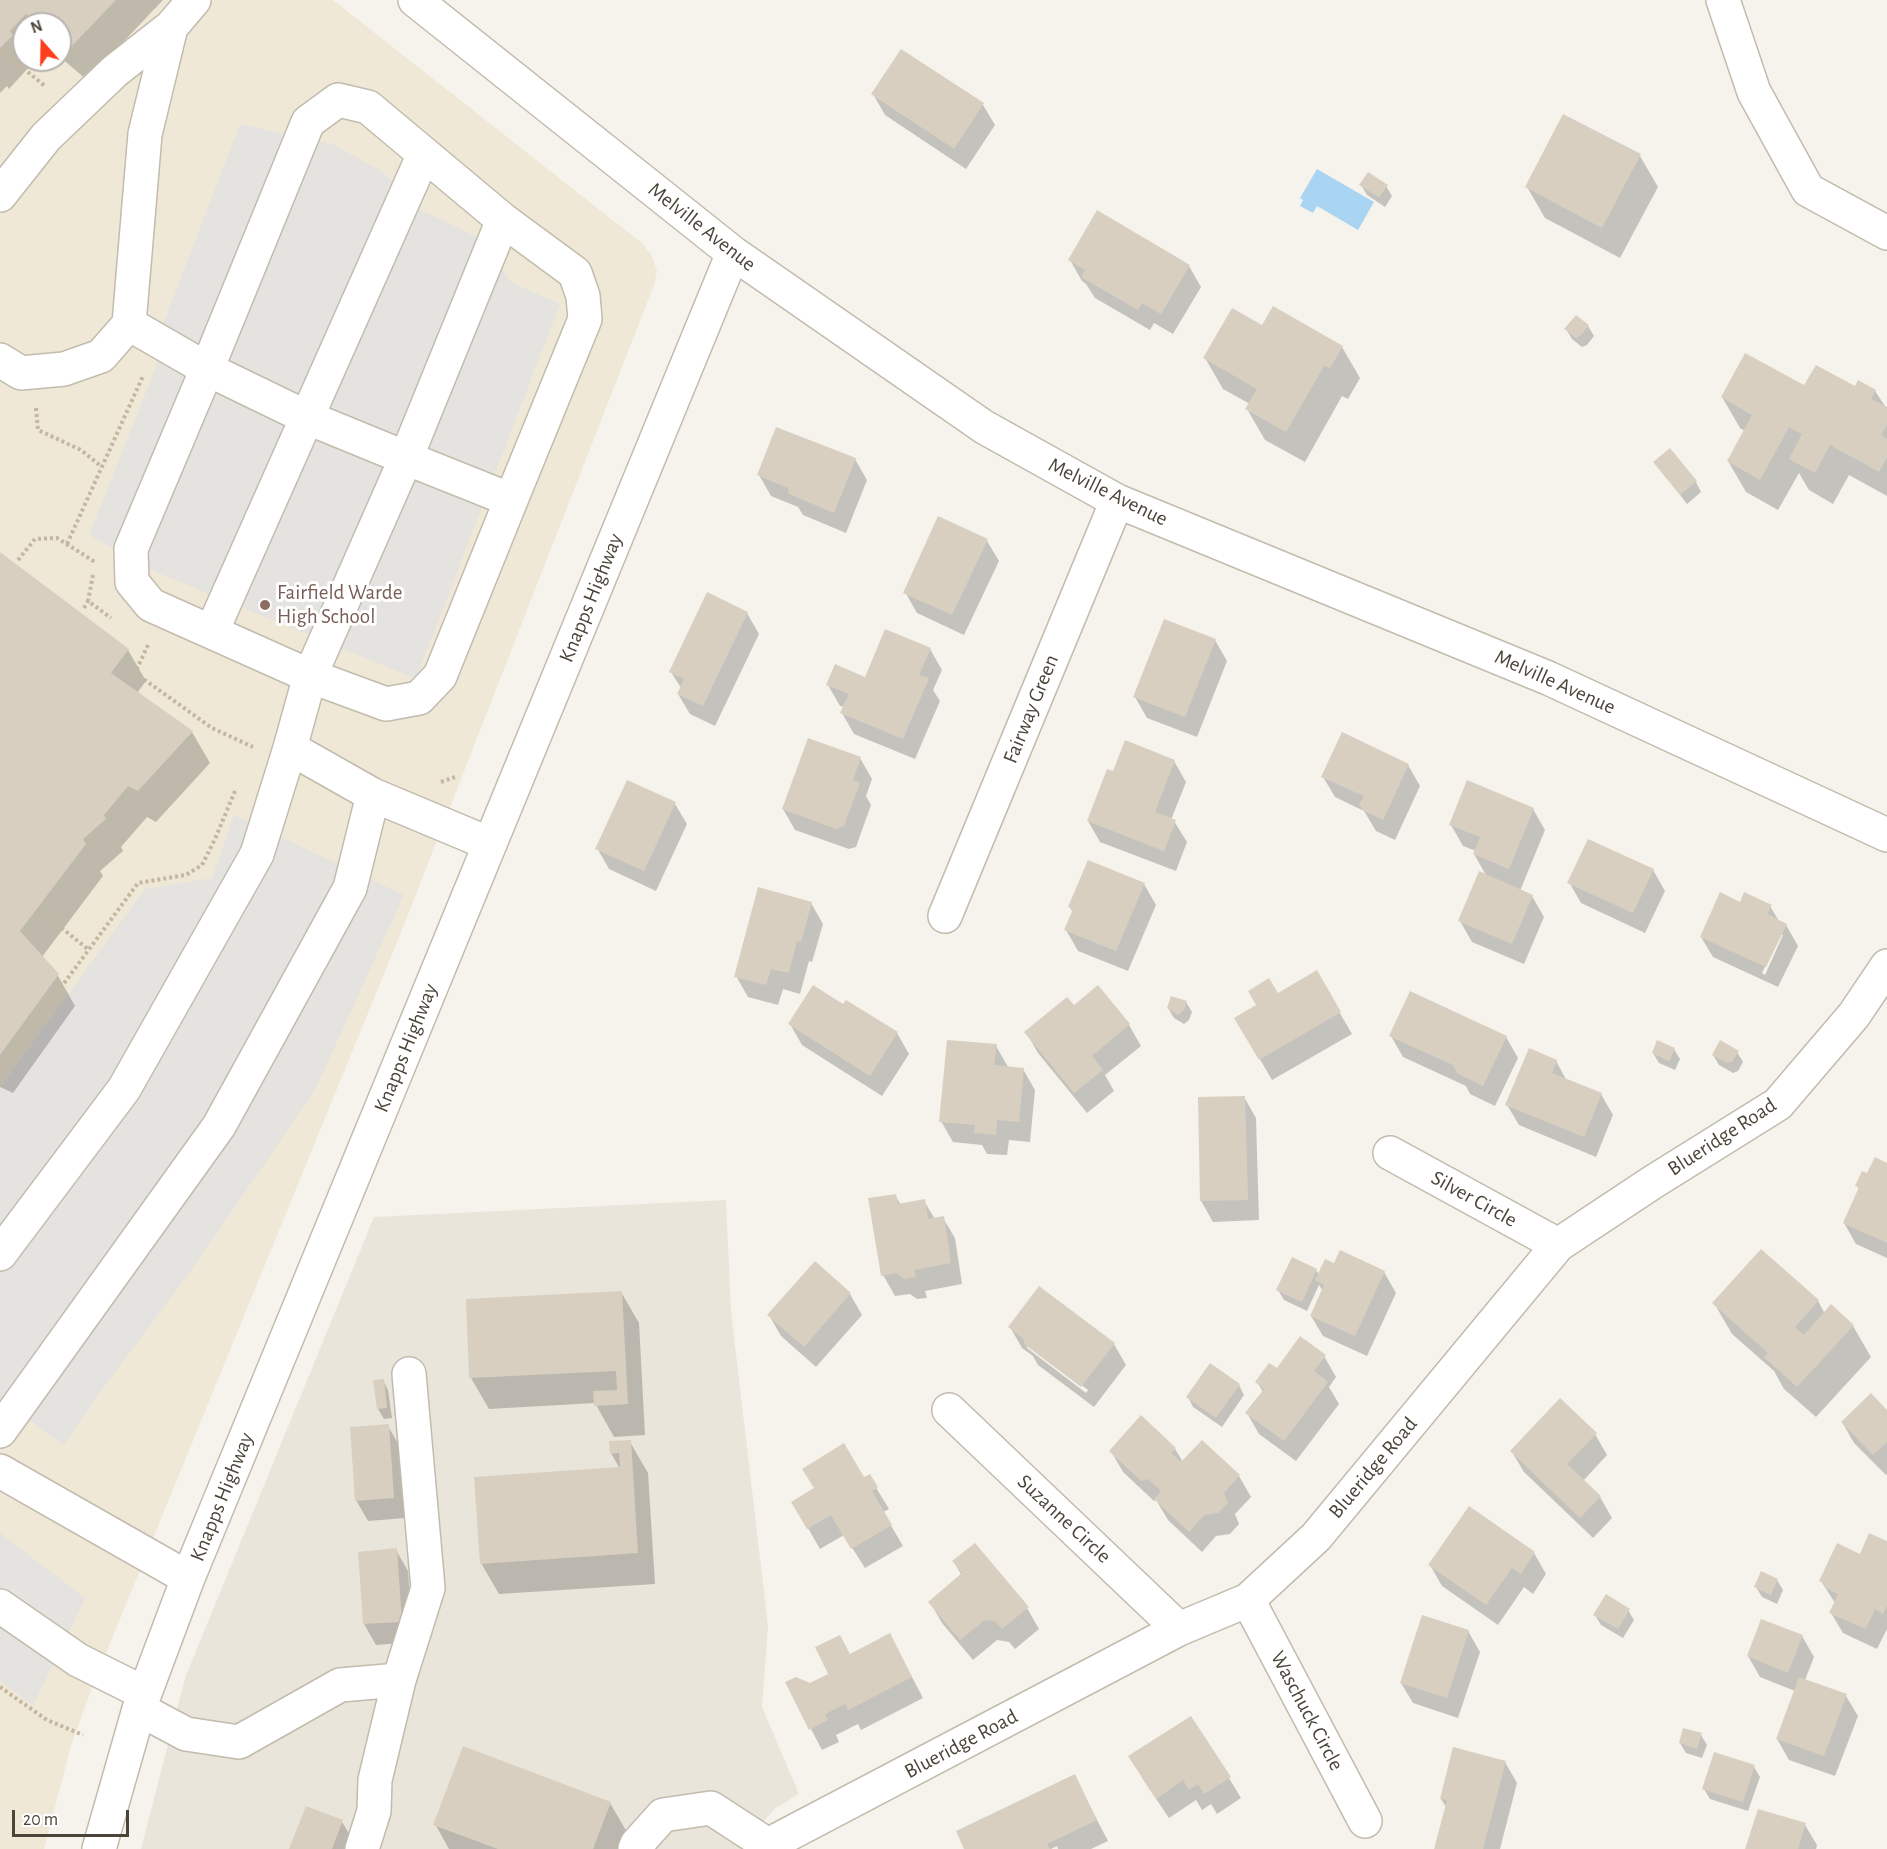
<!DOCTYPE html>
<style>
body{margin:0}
#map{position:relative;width:1887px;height:1849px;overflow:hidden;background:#f6f3ec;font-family:"Alegreya Sans",sans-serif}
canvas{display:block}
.north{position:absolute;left:12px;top:12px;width:60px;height:60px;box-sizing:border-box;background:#fff;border:2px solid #b7b4b0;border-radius:50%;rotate:340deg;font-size:16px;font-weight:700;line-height:24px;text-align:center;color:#4b4439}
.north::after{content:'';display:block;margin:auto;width:21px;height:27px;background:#fc3f1d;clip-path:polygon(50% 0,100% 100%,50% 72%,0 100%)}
.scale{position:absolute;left:12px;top:1810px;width:117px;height:27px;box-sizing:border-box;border:3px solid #4b4439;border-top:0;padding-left:8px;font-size:18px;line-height:21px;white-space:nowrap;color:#4b4439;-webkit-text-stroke:4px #fff;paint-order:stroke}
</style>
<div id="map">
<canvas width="1887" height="1849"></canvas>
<div class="north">N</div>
<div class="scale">20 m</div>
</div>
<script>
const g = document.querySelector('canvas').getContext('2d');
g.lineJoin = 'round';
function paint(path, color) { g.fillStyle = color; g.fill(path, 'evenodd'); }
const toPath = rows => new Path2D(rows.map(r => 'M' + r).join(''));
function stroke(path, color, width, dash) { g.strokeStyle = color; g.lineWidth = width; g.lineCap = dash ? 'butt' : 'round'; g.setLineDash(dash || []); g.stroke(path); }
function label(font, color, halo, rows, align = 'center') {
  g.font = font + ' "Alegreya Sans",sans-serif'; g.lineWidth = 6; g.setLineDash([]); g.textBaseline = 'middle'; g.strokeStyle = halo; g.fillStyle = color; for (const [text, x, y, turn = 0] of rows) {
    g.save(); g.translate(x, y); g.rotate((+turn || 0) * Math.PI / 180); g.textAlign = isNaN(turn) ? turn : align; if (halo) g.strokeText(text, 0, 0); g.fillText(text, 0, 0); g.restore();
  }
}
paint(toPath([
 [726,1200,731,1311,768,1626,762,1707,799,1794,774,1809,741,1849,141,1849,185,1678,374,1217]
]), '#eae5da');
paint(toPath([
 [0,0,333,0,643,244,652,256,657,271,654,285,404,925,93,1685,71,1746,44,1849,0,1849],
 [24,24,60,24,60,60,24,60]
]), '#efe8d6');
paint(toPath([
 [240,124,334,145,383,172,421,210,477,237,512,283,560,304,416,679,149,569,89,535,156,367,162,327],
 [234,815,404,895,315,1090,192,1269,101,1391,64,1445,0,1400,0,1088,145,889,212,878],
 [0,1533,85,1598,33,1705,0,1681]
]), '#e5e3e0');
paint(toPath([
 [1317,169,1374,202,1358,230,1317,206,1313,213,1300,206,1303,200,1300,198]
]), '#a9d4f2');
paint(toPath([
 [0,0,163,0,87,80,60,57,60,24,24,24,24,60,30,60,27,63,29,67,9,89,7,86,0,93],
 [873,94,983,105,995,125,966,169,885,115],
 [1640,156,1658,187,1620,258,1545,218,1527,187],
 [1361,185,1386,186,1392,196,1385,207,1367,195],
 [1070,260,1189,266,1201,287,1173,334,1154,323,1150,330,1095,298,1086,284,1082,281],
 [1576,317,1588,326,1594,336,1587,345,1582,347,1572,339,1566,329],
 [1263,328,1342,347,1360,378,1348,399,1342,396,1305,462,1265,440,1247,409,1250,404,1223,389,1205,358],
 [1805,387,1875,391,1887,409,1887,496,1849,475,1833,504,1809,490,1799,473,1778,510,1746,492,1728,461,1745,431,1740,428,1722,397],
 [855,459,867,480,846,533,803,515,798,507,771,496,759,475],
 [1655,462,1696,482,1701,492,1687,504],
 [987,541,999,561,964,635,917,613,905,592],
 [0,554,128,650,146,681,137,693,192,732,210,763,156,822,147,817,121,847,123,851,100,871,103,876,42,957,57,974,75,1006,13,1093,0,1087],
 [747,613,759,634,715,726,690,714,678,694,681,688,671,672],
 [1215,640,1227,661,1197,737,1147,718,1135,697],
 [930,649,942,670,933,690,940,701,915,759,854,734,842,713,844,707,840,706,828,685,866,679],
 [860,758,872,779,866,796,871,805,856,847,849,849,795,830,783,809],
 [1174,761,1186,782,1171,820,1174,821,1187,842,1176,871,1100,842,1088,821,1114,773],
 [1408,765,1420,786,1395,840,1376,831,1364,811,1335,797,1323,777],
 [675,804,687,824,656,891,609,869,597,848],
 [1533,809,1545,830,1520,891,1532,896,1544,917,1524,964,1472,942,1460,921,1487,877,1474,854,1476,851,1463,846,1451,825],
 [1653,870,1665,891,1645,933,1581,903,1569,882],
 [1144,884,1156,905,1128,971,1078,951,1066,930,1073,913,1070,907],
 [811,903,823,924,812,962,809,961,800,994,783,989,778,1005,748,997,736,976],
 [1770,906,1779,921,1786,925,1798,946,1778,987,1713,957,1701,937],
 [1780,935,1783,935,1765,975,1762,973],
 [1316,972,1352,1034,1272,1080,1236,1018],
 [1098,987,1129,1025,1141,1046,1105,1075,1114,1091,1087,1113,1038,1053,1026,1032,1073,1007],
 [1186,1002,1192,1012,1189,1020,1184,1024,1174,1018,1168,1008],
 [844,1006,897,1033,909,1054,882,1096,802,1045,790,1024],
 [1391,1036,1506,1037,1518,1058,1495,1106,1470,1094,1466,1086,1403,1057],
 [996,1046,1008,1067,1023,1069,1035,1090,1030,1142,1009,1140,1007,1155,987,1154,982,1145,953,1142,941,1121],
 [1674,1049,1680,1059,1675,1070,1659,1063,1653,1053],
 [1737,1052,1743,1062,1738,1071,1733,1073,1719,1065,1713,1055],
 [1556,1061,1567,1081,1601,1094,1613,1115,1596,1157,1519,1125,1507,1105],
 [1244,1097,1256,1118,1259,1220,1213,1222,1201,1201],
 [1887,1164,1887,1258,1856,1244,1844,1223,1860,1190,1857,1186,1868,1175],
 [895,1195,901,1205,924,1201,935,1219,943,1218,955,1238,962,1284,925,1291,927,1298,917,1299,910,1294,895,1296,883,1275],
 [815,1263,850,1294,862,1315,816,1367,781,1336,769,1315],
 [1334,1265,1384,1272,1396,1293,1367,1356,1323,1336,1311,1316,1323,1291,1319,1285,1307,1311,1284,1300,1278,1290,1316,1270,1319,1275],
 [621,1292,639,1323,645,1435,614,1437,595,1403,489,1409,471,1378],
 [1818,1301,1825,1314,1853,1326,1871,1357,1816,1417,1784,1389,1774,1371,1732,1334,1714,1303],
 [1010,1327,1114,1344,1126,1365,1094,1407,1038,1365,1033,1356,1022,1348],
 [1027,1344,1088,1390,1086,1393,1027,1348],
 [1324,1356,1336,1377,1329,1387,1339,1404,1296,1461,1259,1434,1247,1413,1263,1392,1257,1382],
 [383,1380,388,1390,392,1418,384,1419,378,1409],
 [1239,1385,1244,1395,1222,1427,1193,1407,1188,1397],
 [1887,1412,1887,1474,1886,1475,1854,1443,1842,1422],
 [388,1426,400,1447,405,1518,368,1521,356,1500],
 [1595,1434,1607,1455,1583,1481,1600,1497,1612,1518,1593,1538,1524,1472,1512,1452],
 [630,1442,648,1473,655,1584,499,1594,481,1563,620,1469,611,1453],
 [1175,1449,1183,1462,1239,1476,1251,1497,1235,1514,1239,1524,1230,1534,1216,1536,1202,1552,1168,1520,1156,1500,1154,1501,1123,1472,1111,1451],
 [869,1476,889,1509,883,1512,903,1546,865,1568,844,1535,820,1549,793,1502],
 [1887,1542,1887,1629,1877,1649,1843,1633,1831,1613,1835,1603,1821,1581,1860,1556],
 [396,1550,408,1571,413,1642,376,1645,364,1624],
 [1534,1553,1546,1574,1533,1594,1524,1587,1498,1625,1442,1586,1430,1565],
 [954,1562,1027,1608,1039,1629,1015,1649,1009,1642,997,1640,973,1660,942,1623,930,1602,962,1576],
 [1777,1580,1783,1590,1777,1604,1762,1597,1756,1587],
 [1628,1610,1634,1620,1623,1638,1601,1625,1595,1615],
 [1468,1631,1480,1652,1458,1718,1413,1703,1401,1683],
 [1802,1636,1814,1657,1805,1680,1846,1696,1858,1716,1835,1776,1789,1760,1777,1739,1795,1691,1760,1677,1748,1656],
 [850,1655,901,1656,923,1698,861,1730,858,1724,836,1735,839,1742,822,1750,787,1683,810,1685,830,1674],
 [1701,1735,1707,1745,1702,1758,1686,1753,1680,1743],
 [1505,1762,1517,1783,1500,1849,1436,1849,1446,1807,1441,1799],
 [1754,1767,1760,1777,1748,1811,1710,1799,1704,1789],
 [1074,1776,1108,1841,1091,1849,1058,1849,1057,1846,1051,1849,966,1849],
 [1142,1778,1229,1778,1241,1798,1217,1814,1211,1804,1202,1810,1196,1800,1169,1818],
 [610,1803,628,1834,622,1849,449,1849,435,1824],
 [342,1822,354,1842,351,1849,291,1849],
 [1805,1825,1817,1845,1816,1849,1747,1849]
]), '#0003');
paint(toPath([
 [0,0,116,0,68,50,60,43,60,24,38,24,26,14,10,31,13,35,0,48],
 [901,49,984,103,954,149,871,94],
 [1563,114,1641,154,1602,228,1525,187],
 [1368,172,1388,185,1379,197,1359,185],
 [1097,210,1190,265,1161,314,1142,303,1138,310,1081,277,1085,270,1068,260],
 [1273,306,1343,346,1330,368,1324,366,1286,432,1245,409,1257,389,1203,358,1232,308,1262,325],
 [1576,315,1589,325,1581,335,1576,338,1564,329],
 [1745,353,1804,385,1816,365,1855,386,1858,380,1876,390,1871,399,1887,407,1887,425,1881,435,1887,439,1887,457,1879,472,1830,445,1815,473,1789,459,1802,434,1789,427,1760,480,1727,461,1752,415,1721,397],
 [776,427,856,458,834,513,789,494,788,488,757,475],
 [1670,448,1697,481,1680,495,1653,462],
 [938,516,988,539,952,615,903,593],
 [0,552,129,649,111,673,193,731,138,791,128,786,104,815,106,819,83,839,86,844,20,931,59,974,0,1055],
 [707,592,748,612,703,706,677,694,684,679,669,672],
 [1164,619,1216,639,1185,717,1133,697],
 [885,629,931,648,919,675,929,678,903,739,840,713,849,694,826,685,835,664,865,677],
 [1342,732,1409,764,1383,820,1363,810,1359,805,1364,796,1321,777],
 [808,738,861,757,853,780,860,783,844,826,836,829,782,809],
 [1125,740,1175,760,1155,812,1176,820,1164,851,1087,821,1107,769,1113,771],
 [627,780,676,802,644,871,595,849],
 [1467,780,1534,808,1509,869,1473,854,1480,837,1449,825],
 [1588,839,1654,869,1633,913,1567,883],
 [1088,860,1145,883,1116,951,1064,930,1073,909,1068,907],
 [1479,871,1533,895,1512,944,1458,921],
 [758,887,812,902,801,942,797,941,789,973,771,969,766,985,734,977],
 [1720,892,1740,902,1744,892,1772,905,1767,914,1787,924,1766,967,1700,937],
 [1317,970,1341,1012,1259,1060,1234,1018,1256,1005,1248,991,1269,978,1278,993],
 [813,985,843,1004,846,1000,898,1032,870,1076,788,1024],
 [1098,985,1130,1024,1092,1056,1103,1070,1074,1093,1024,1032,1067,997,1074,1005],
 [1410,991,1507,1036,1483,1086,1457,1073,1453,1065,1389,1036],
 [1171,996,1187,1001,1184,1010,1178,1015,1167,1008],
 [947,1040,997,1044,994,1065,1024,1068,1019,1122,997,1120,996,1135,974,1133,975,1125,939,1122],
 [1657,1040,1675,1048,1669,1061,1652,1053],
 [1720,1040,1739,1051,1732,1062,1727,1063,1712,1055],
 [1529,1048,1557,1060,1552,1073,1602,1093,1584,1137,1505,1105],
 [1245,1096,1248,1200,1200,1201,1198,1097],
 [1875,1157,1887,1163,1887,1243,1843,1223,1859,1187,1855,1186,1862,1171,1867,1173],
 [896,1194,898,1204,925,1199,928,1219,944,1216,951,1263,914,1270,916,1277,904,1279,897,1273,881,1276,868,1198],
 [1761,1249,1819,1300,1795,1327,1804,1335,1831,1304,1854,1325,1797,1387,1764,1357,1768,1353,1712,1303],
 [1340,1250,1385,1271,1355,1336,1310,1316,1324,1285,1315,1280,1325,1259,1334,1263],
 [1292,1257,1317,1269,1302,1302,1276,1290],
 [815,1261,851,1293,804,1347,767,1315],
 [1039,1286,1115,1343,1081,1387,1024,1344,1024,1339,1008,1327],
 [622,1291,628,1404,594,1406,593,1391,617,1390,616,1371,469,1378,466,1299],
 [1300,1336,1326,1355,1314,1371,1328,1382,1284,1441,1245,1413,1264,1389,1255,1382,1269,1363,1277,1368],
 [1210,1363,1240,1384,1216,1418,1186,1397],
 [384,1379,387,1408,377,1409,373,1380],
 [1871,1393,1887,1410,1887,1442,1873,1455,1841,1422],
 [1560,1398,1597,1433,1567,1464,1601,1496,1580,1518,1510,1451],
 [1141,1415,1176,1448,1171,1453,1181,1462,1202,1440,1240,1475,1224,1493,1228,1503,1218,1513,1204,1515,1189,1532,1154,1499,1161,1491,1148,1479,1141,1481,1109,1451],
 [389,1424,394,1498,355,1501,350,1427],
 [631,1440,638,1553,480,1564,474,1477,620,1467,619,1453,610,1454,609,1441],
 [844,1443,864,1477,870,1474,878,1487,872,1491,892,1525,851,1549,831,1515,807,1529,791,1502,814,1488,802,1469],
 [1469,1506,1535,1552,1521,1574,1512,1568,1486,1605,1428,1565],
 [1869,1533,1887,1541,1887,1606,1883,1614,1875,1609,1866,1629,1829,1613,1838,1594,1824,1587,1825,1584,1819,1581,1837,1543,1860,1554],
 [975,1543,1029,1607,1002,1629,995,1621,985,1620,960,1640,928,1602,962,1573,952,1561],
 [397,1548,402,1622,363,1624,358,1552],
 [1761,1571,1778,1579,1771,1595,1754,1587],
 [1606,1594,1630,1609,1618,1629,1593,1615],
 [1422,1615,1469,1630,1447,1698,1400,1683],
 [1761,1619,1803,1635,1788,1673,1747,1656],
 [890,1633,912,1677,848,1710,845,1704,825,1714,828,1720,809,1730,785,1682,796,1677,810,1683,828,1674,815,1647,840,1635,850,1654],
 [1799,1677,1847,1694,1824,1756,1776,1739],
 [1191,1716,1231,1777,1204,1794,1198,1784,1189,1790,1183,1780,1156,1799,1128,1756],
 [1683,1728,1702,1733,1697,1749,1679,1743],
 [463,1746,611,1802,593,1849,498,1849,433,1825],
 [1453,1747,1506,1761,1483,1849,1434,1849,1447,1800,1440,1799],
 [1714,1752,1755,1765,1743,1802,1702,1789],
 [1075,1774,1097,1820,1047,1844,1050,1849,964,1849,956,1831],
 [306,1806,343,1820,332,1849,289,1849],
 [1758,1809,1806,1823,1798,1849,1745,1849]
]), '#d8cfc1');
const minor = toPath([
 [415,0,733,253,984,427,1117,501,1548,678,1887,835],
 [1723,0,1754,92,1808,190,1887,233],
 [0,195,46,137,115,71,171,27,194,0],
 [503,220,406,458,310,676,386,704,419,698,440,676,511,500,585,319,583,296,575,273,503,220,368,107,338,100,308,122,207,369,306,417,406,458,511,500],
 [129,324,207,369,131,549,132,582,151,605,310,676,290,748,373,795,490,844],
 [0,360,21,373,64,369,101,356,129,324,145,134,171,27],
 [212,631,424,154],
 [945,916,1117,501],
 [1390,1153,1558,1245],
 [0,1254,124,1089,257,854,290,748],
 [949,1410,1179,1629],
 [0,1431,219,1126,350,888,373,795],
 [0,1471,188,1578],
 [1248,1600,1365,1821],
 [0,1606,78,1660,144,1693],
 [139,1709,186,1734,239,1742,340,1685,399,1680],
 [99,1849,139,1709,188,1578,733,253],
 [362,1849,374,1811,375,1780,399,1680,428,1588,409,1374],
 [635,1849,637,1844,663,1815,711,1808,768,1845],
 [765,1849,768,1845,1179,1629,1248,1600,1316,1537,1558,1245,1653,1182,1778,1104,1854,1015,1887,966]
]);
stroke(minor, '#c2bbae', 36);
stroke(toPath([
 [0,49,46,87],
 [36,408,38,430,81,450,102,467],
 [67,544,143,376],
 [18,560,35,539,57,538,95,562],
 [93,575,88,601,111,618],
 [84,608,88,601],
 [148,645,135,673,212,728,253,747],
 [441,782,455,777],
 [38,909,89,950],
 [0,1070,138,883,186,875,202,865,215,839,235,791],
 [0,1687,47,1720,83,1735]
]), '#c4b79f', 4, [3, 3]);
stroke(minor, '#fff', 33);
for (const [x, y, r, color] of [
 [265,605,6,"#8d6e63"]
]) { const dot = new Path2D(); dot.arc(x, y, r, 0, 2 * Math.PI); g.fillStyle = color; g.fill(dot); stroke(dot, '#fff', 2); }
label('21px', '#4b4439', '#fff', [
 ["Melville Avenue",702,227,38],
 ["Melville Avenue",1108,492,26],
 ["Knapps Highway",591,598,-68],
 ["Melville Avenue",1555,682,24],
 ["Fairway Green",1031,709,-68],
 ["Knapps Highway",406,1048,-68],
 ["Blueridge Road",1722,1137,-33],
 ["Silver Circle",1474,1199,29],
 ["Blueridge Road",1373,1468,-50],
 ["Knapps Highway",222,1497,-68],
 ["Suzanne Circle",1064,1519,43],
 ["Waschuck Circle",1307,1711,62],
 ["Blueridge Road",961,1744,-28]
]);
label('21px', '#785e54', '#fff', [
 ["Fairfield Warde",277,593],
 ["High School",277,617]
], 'left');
</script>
